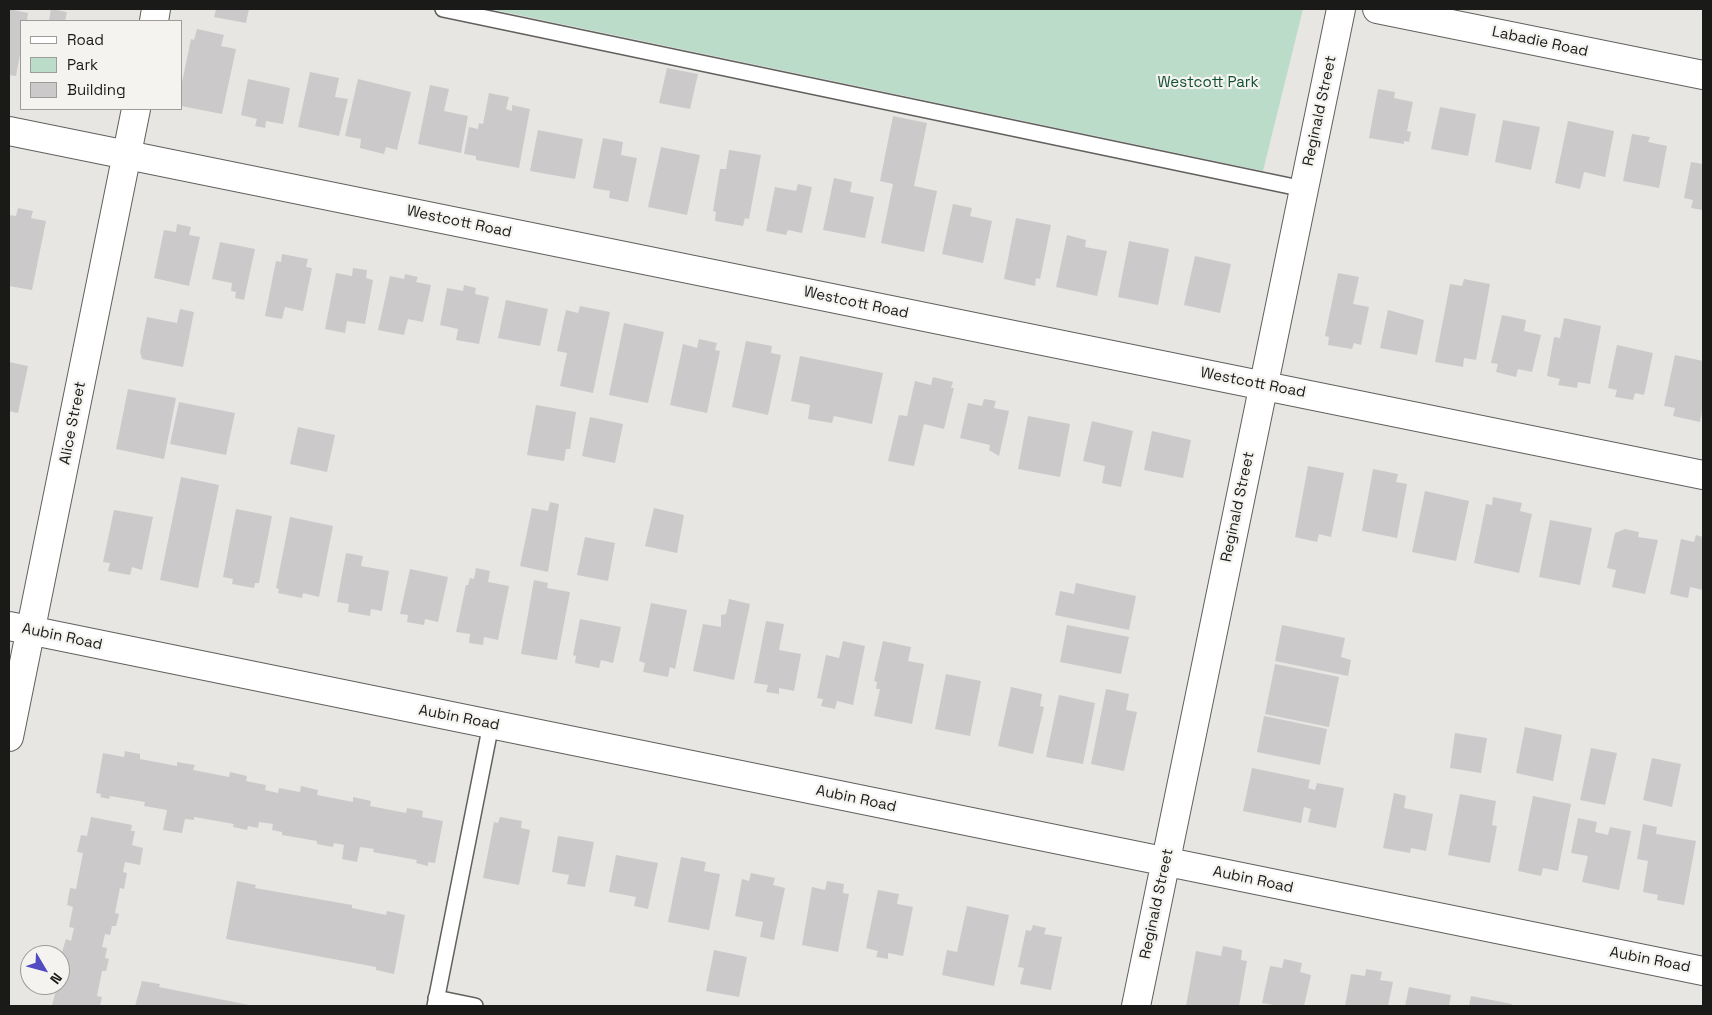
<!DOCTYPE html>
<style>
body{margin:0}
#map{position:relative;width:1712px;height:1015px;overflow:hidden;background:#e7e6e3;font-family:"Space Grotesk",sans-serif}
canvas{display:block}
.frame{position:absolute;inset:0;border:10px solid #1a1a19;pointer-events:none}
.legend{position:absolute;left:20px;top:20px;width:162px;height:90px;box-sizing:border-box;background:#f4f3f0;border:1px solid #9d9c9a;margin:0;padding:6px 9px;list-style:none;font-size:15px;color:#1a1a19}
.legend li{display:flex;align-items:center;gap:10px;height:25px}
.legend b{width:25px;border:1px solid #9d9c9a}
.north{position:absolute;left:20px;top:945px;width:50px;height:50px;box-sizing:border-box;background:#f4f3f0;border:1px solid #9d9c9a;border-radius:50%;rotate:127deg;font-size:14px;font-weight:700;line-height:20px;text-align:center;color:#1a1a19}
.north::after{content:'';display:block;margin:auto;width:18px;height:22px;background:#524ac1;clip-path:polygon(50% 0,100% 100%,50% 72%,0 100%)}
</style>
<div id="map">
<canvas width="1712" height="1015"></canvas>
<div class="frame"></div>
<ul class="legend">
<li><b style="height:6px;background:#fff"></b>Road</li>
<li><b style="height:14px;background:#bbdcc9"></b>Park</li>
<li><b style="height:14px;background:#ccc9cb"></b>Building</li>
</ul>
<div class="north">N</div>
</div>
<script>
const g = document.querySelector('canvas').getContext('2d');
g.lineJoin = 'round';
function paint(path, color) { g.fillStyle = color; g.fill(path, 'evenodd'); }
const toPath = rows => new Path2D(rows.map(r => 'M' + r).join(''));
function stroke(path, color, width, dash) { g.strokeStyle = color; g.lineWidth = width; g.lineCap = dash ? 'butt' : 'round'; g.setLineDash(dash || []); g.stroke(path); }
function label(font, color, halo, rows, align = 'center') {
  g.font = font + ' "Space Grotesk",sans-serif'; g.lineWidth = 4.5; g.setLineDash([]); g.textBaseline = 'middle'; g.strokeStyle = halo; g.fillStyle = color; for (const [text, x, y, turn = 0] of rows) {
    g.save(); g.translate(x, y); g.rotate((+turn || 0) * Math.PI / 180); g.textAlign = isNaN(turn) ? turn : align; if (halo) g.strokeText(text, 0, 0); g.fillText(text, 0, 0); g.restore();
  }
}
paint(toPath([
 [490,9,1303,9,1263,171]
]), '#bbdcc9');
paint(toPath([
 [9,9,28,13,27,21,21,21,21,49,16,76,9,75],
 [51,9,67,12,65,21,49,21],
 [216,9,249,9,246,23,214,17],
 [197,29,224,35,221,46,236,49,222,114,181,106,181,87,191,39,194,40],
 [667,68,698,74,690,109,659,103],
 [310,72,339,78,335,97,348,99,339,136,298,127],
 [248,79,290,88,283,124,266,121,265,128,255,126,257,119,241,115],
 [358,79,411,92,397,150,386,147,384,154,360,148,361,139,345,136],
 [430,85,449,89,444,111,468,116,461,153,418,144],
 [1378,89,1395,92,1394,98,1413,102,1407,131,1411,132,1409,142,1404,141,1404,144,1369,138],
 [489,93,509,97,506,109,512,111,512,105,530,109,519,168,476,160,476,156,464,154,469,127,478,129,479,123,483,124],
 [1440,107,1476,114,1468,156,1431,149],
 [893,116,927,123,914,186,937,191,924,252,881,243,893,184,880,181],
 [1503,120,1540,127,1531,170,1495,162],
 [1568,121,1614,131,1605,177,1584,172,1580,189,1555,183],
 [538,130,583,139,575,179,530,171],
 [1632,134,1650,137,1648,142,1667,146,1659,188,1623,181],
 [603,138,623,142,621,155,637,158,628,202,609,198,610,191,593,188],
 [661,147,700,155,687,215,648,207],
 [729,150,761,155,749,219,745,218,743,226,715,221,716,212,713,211,720,169,726,169],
 [1691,162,1703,164,1703,210,1691,208,1693,200,1684,198],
 [834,178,852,182,850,192,874,197,865,238,823,230],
 [798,184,812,187,802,233,788,230,786,235,766,231,775,187,796,191],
 [953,204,972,208,970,216,992,221,983,263,942,254],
 [18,208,33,211,31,218,46,221,32,290,9,286,9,215,16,216],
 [1016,218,1051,225,1040,279,1036,278,1035,286,1004,279],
 [177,224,191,227,189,235,200,237,189,286,154,278,164,230,176,232],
 [1067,235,1086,240,1085,247,1107,251,1097,296,1056,287],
 [1129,241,1169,249,1158,305,1118,297],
 [220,242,255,249,244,300,235,298,236,292,231,291,232,283,212,279],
 [282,254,308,259,306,267,312,268,303,311,285,307,282,319,265,316,276,261,281,262],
 [1195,256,1231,264,1220,313,1184,305],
 [353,268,367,270,366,278,373,280,365,324,347,321,345,333,325,329,336,273,352,276],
 [1338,273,1359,277,1353,304,1369,307,1361,345,1354,343,1352,349,1328,345,1329,337,1325,336],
 [405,274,418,277,416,282,431,285,423,322,408,319,404,335,378,330,390,276,404,279],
 [1464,279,1490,284,1476,360,1464,358,1463,367,1435,362,1450,284,1462,286],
 [464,285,476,288,475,294,489,297,479,344,456,340,458,329,440,325,447,288,463,291],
 [506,300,548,309,540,346,498,338],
 [580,306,610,312,593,393,560,386,567,353,557,351,566,310,578,313],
 [180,309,194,312,183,367,142,359,140,352,147,317,177,323],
 [1388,310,1424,320,1417,355,1380,348],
 [1502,315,1526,320,1524,331,1541,335,1532,372,1518,369,1516,377,1496,372,1498,364,1491,363],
 [1564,318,1601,326,1590,384,1578,382,1577,388,1558,385,1560,379,1547,376,1554,337,1560,338],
 [624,323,664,332,648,403,609,395],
 [699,339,717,343,715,350,720,351,707,413,670,405,683,344,697,348],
 [746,341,772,346,771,353,781,355,768,415,732,407],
 [1617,345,1653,353,1644,395,1635,393,1633,400,1615,397,1617,390,1608,388],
 [1675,355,1703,361,1703,406,1700,422,1673,416,1675,408,1664,406],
 [800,356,883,373,872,424,834,416,832,423,808,419,810,405,791,401],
 [9,362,28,366,18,413,9,411],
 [933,377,953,382,951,388,954,388,944,429,924,424,914,466,888,461,899,415,907,416,915,381,931,385],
 [128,389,176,398,164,459,116,449],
 [984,399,996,401,994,408,1009,411,999,456,989,450,990,445,960,438,968,403,982,406],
 [179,402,235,413,226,455,170,444],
 [536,405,576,412,570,449,566,449,564,461,527,455],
 [1028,416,1070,424,1060,477,1018,469],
 [590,417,623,424,615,463,582,456],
 [1092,421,1133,431,1121,487,1102,483,1105,466,1083,461],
 [298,427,335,435,327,472,290,464],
 [1152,431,1191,440,1183,478,1144,470],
 [1308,466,1344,473,1331,537,1319,534,1317,542,1295,537],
 [1373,469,1398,474,1396,482,1407,484,1397,538,1362,531],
 [181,477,219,485,198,588,160,580],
 [1425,491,1469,501,1456,561,1412,552],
 [1493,497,1522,503,1520,511,1532,514,1519,573,1474,563,1486,504,1492,505],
 [550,502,559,504,548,572,520,566,532,508,548,511],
 [654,508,684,515,677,553,645,546],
 [236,509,272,516,259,583,255,583,254,588,232,584,233,579,223,577],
 [114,510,153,517,142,570,132,567,130,575,108,571,110,563,103,562],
 [290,517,333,526,319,597,303,593,302,598,278,593,279,589,276,588],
 [1550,520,1592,528,1580,585,1539,577],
 [1625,529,1639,532,1638,537,1658,540,1645,594,1612,587,1616,570,1607,568,1615,533],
 [1696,535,1703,537,1703,590,1690,587,1688,598,1670,594,1681,539,1694,542],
 [585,537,615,543,608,581,577,575],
 [346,553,363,556,361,566,389,571,382,611,371,609,370,616,348,612,349,604,337,602],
 [476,568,490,571,488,582,509,586,498,640,484,637,483,645,469,643,470,634,456,632,466,585,468,585,470,578,474,579],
 [410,569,448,577,438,622,425,619,424,625,407,622,408,615,400,614],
 [534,580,548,583,547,588,570,592,557,660,521,654],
 [1076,583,1136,596,1129,630,1055,615,1060,591,1074,594],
 [729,599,750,604,734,680,693,671,703,624,721,627,721,615,726,614],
 [651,603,687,610,675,669,670,667,668,677,643,672,645,663,639,661],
 [580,619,621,627,613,663,601,660,599,668,575,663,576,656,573,655],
 [766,621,784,624,779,650,801,654,794,691,779,688,779,694,766,692,768,685,754,683],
 [1067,625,1129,637,1121,674,1060,662],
 [1282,625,1345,638,1341,657,1351,660,1348,676,1275,661],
 [843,641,865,646,853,705,837,701,835,709,821,706,823,699,817,698,826,655,839,658],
 [883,641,911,647,908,661,924,664,912,724,874,716,880,689,876,689,877,682,874,681],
 [1275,664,1339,677,1329,727,1265,714],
 [946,674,981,681,970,736,935,729],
 [1011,687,1042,694,1040,706,1044,707,1033,754,998,746],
 [1106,689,1129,694,1126,710,1137,712,1124,771,1091,764],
 [1059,695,1095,703,1083,764,1046,757],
 [1264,716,1327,729,1320,765,1257,752],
 [1525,727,1562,735,1553,781,1516,773],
 [1455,733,1487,738,1481,773,1450,768],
 [1591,748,1617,753,1605,805,1580,800],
 [125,751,140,754,140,759,177,766,177,762,195,765,193,770,229,777,230,772,247,776,246,781,266,785,265,790,278,793,279,788,300,792,301,786,318,790,317,795,353,802,353,797,371,801,370,806,406,813,407,808,423,811,422,817,443,821,435,863,428,862,428,866,416,863,417,860,373,852,374,849,360,847,357,862,342,859,344,845,334,843,333,847,317,844,317,841,282,835,282,832,272,830,273,824,259,822,258,828,248,826,247,830,233,827,234,824,194,817,194,820,185,819,182,833,163,830,167,810,144,806,145,802,110,796,109,799,100,797,101,794,96,793,103,753,124,757],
 [1652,758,1681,764,1672,807,1643,800],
 [1252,768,1310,780,1308,788,1315,790,1317,783,1344,788,1336,828,1308,822,1311,809,1304,807,1301,823,1243,811],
 [1394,793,1406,796,1404,808,1433,814,1426,851,1411,848,1410,853,1383,848],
 [1460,794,1496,801,1492,825,1497,826,1490,863,1448,855],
 [1533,796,1571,804,1558,871,1543,868,1541,876,1518,871],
 [91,817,132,825,131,831,135,831,132,845,143,848,140,865,125,862,123,872,127,873,124,889,120,888,115,913,119,914,116,926,112,926,110,935,105,934,102,947,107,948,105,958,109,959,106,971,102,971,97,996,102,997,100,1006,52,1006,57,985,60,985,60,959,66,939,71,941,74,928,69,927,73,907,67,905,70,888,76,889,83,853,77,852,81,835,87,836],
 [500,817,522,821,521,828,530,830,519,885,483,878,494,822,498,823],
 [1578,818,1597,822,1595,832,1608,835,1610,827,1631,831,1619,890,1582,882,1588,856,1571,853],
 [1643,824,1657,827,1656,834,1696,841,1684,905,1657,900,1658,895,1643,892,1648,861,1637,859],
 [558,836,594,842,585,887,567,884,569,875,552,872],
 [616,855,658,863,648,909,634,906,636,897,609,892],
 [681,857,706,862,704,871,720,874,709,930,668,922],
 [751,873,775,878,773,885,785,888,774,940,760,937,763,922,735,916,742,879,749,881],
 [237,881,256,885,255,888,352,905,352,908,386,915,387,911,405,915,394,974,376,970,376,967,226,939],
 [827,881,844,884,843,893,849,894,838,952,802,945,812,887,825,890],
 [878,890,899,894,897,904,913,907,903,956,888,953,888,959,876,957,878,951,866,948],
 [967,906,1009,915,994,986,942,975,947,950,957,952],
 [1033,925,1046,928,1044,934,1062,937,1051,990,1020,984,1024,968,1018,967,1026,930,1031,931],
 [1223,946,1242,950,1241,960,1247,961,1239,1006,1186,1006,1196,951,1221,956],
 [714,950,747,957,739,997,706,991],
 [1284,959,1302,963,1300,972,1311,975,1304,1006,1279,1006,1262,1003,1270,966,1282,968],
 [1366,969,1382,972,1380,980,1393,982,1388,1006,1345,1006,1351,974,1365,976],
 [142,981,160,984,159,987,254,1006,135,1006],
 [1409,987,1451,995,1449,1006,1405,1006],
 [1471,996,1512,1004,1511,1006,1469,1006]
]), '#ccc9cb');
const service = toPath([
 [443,9,1304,189],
 [436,998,475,1006],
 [435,1006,491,724]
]);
const minor = toPath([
 [1377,9,1703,75],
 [154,21,156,9],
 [9,131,1703,475],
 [9,626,1703,971],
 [9,737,136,109],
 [1136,1006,1341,9]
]);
stroke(service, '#61605e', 18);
stroke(minor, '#61605e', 30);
stroke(service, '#fff', 15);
stroke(minor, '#fff', 28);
label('15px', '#1a1a19', '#f4f3f0', [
 ["Labadie Road",1540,42,12],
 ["Reginald Street",1320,111,-78],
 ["Westcott Road",459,222,12],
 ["Westcott Road",856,303,12],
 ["Westcott Road",1253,383,11],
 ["Alice Street",73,423,-79],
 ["Reginald Street",1238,507,-78],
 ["Aubin Road",62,637,12],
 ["Aubin Road",459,718,11],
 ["Aubin Road",856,799,12],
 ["Aubin Road",1253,880,12],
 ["Reginald Street",1157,904,-78],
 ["Aubin Road",1650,960,11]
]);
label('15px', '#0f5033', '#f4f3f0', [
 ["Westcott Park",1208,83]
]);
</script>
